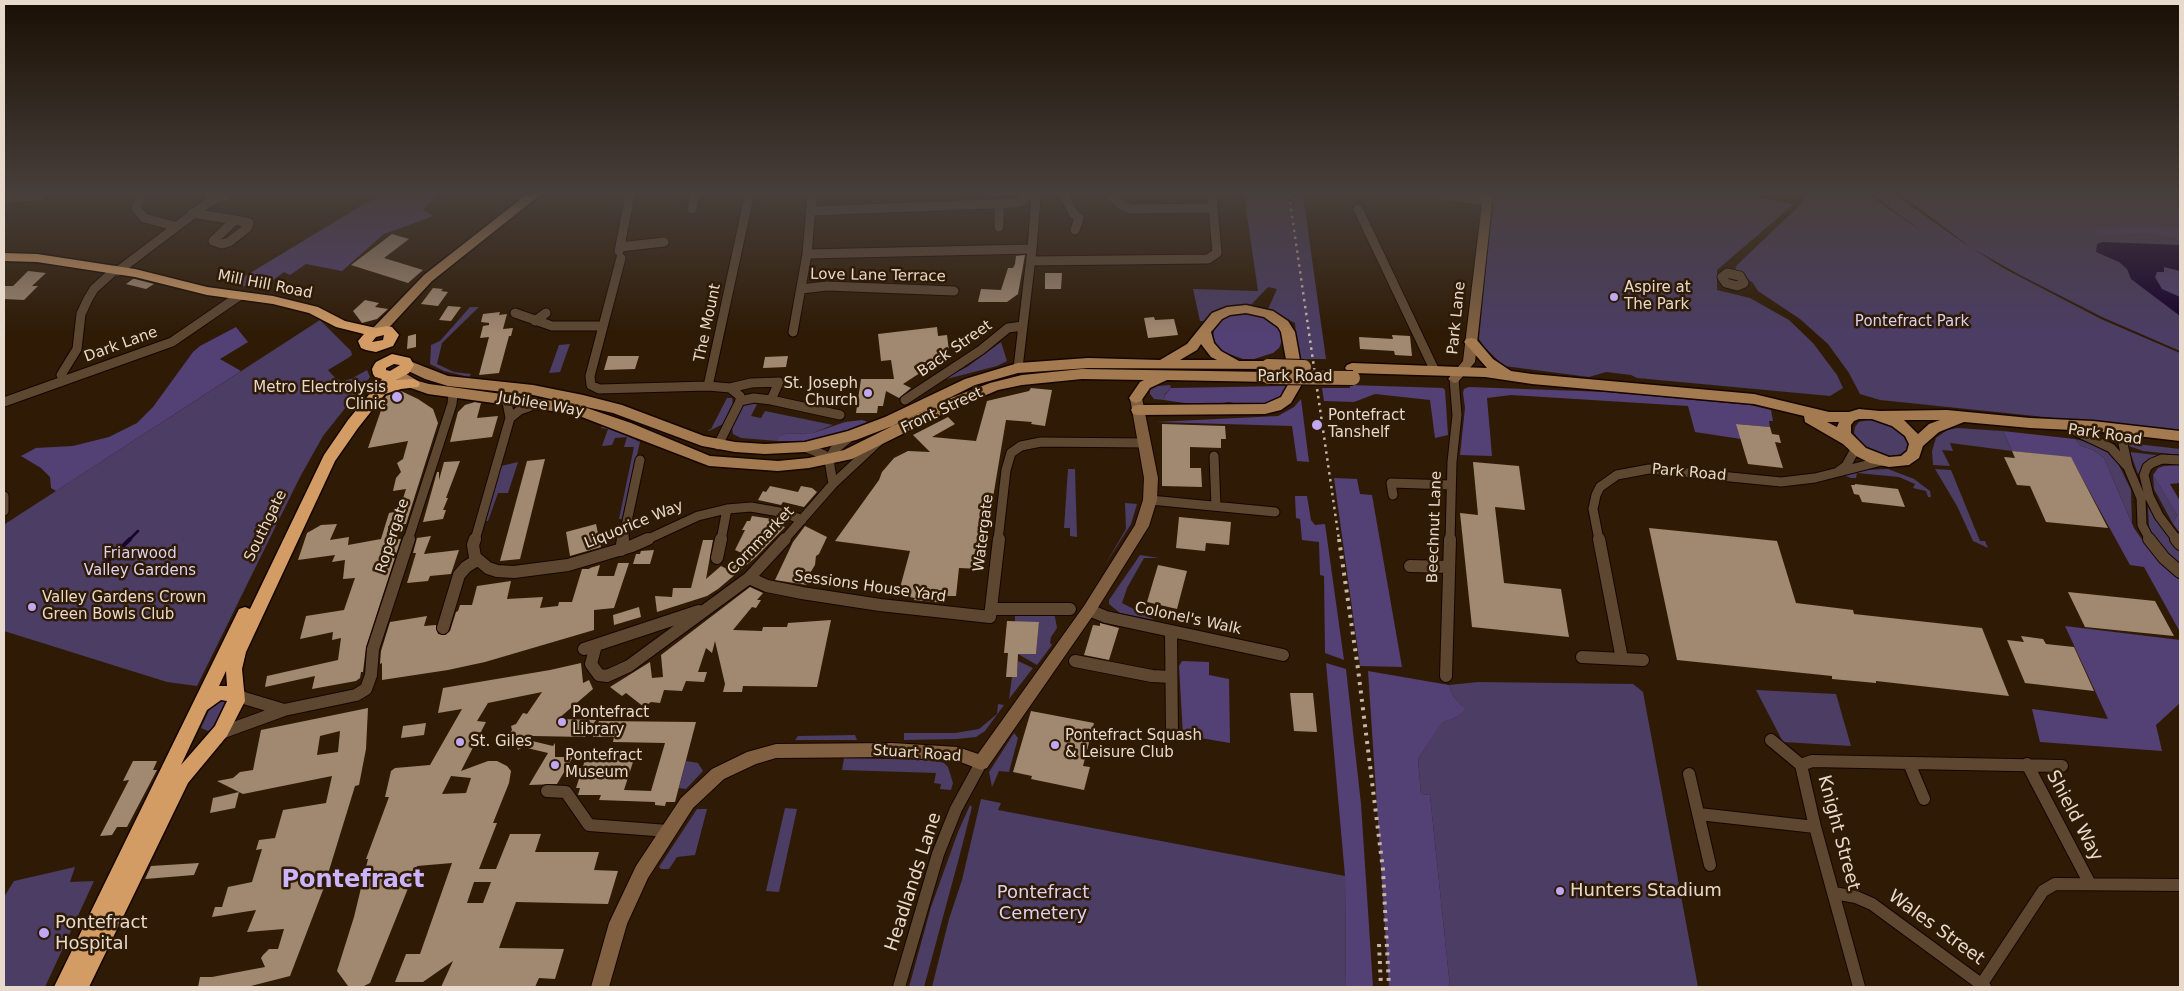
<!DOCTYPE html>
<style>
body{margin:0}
#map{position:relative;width:2184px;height:991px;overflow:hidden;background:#2f1b05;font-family:"DejaVu Sans",sans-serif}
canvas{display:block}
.frame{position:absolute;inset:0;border:5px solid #e7d9cc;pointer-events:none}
</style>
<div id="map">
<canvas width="2184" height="991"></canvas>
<div class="frame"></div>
</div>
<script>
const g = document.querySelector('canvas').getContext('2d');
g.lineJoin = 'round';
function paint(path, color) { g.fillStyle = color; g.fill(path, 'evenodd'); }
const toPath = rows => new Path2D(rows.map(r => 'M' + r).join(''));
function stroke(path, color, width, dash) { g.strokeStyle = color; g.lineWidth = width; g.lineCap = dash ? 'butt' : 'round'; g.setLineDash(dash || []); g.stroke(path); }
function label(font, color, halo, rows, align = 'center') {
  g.font = font + ' "DejaVu Sans",sans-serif'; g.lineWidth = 5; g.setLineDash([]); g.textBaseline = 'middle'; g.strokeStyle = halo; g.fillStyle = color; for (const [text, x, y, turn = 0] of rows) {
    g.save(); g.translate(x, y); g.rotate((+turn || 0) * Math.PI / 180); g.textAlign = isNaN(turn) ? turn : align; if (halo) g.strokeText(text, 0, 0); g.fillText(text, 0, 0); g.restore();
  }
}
paint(toPath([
 [1244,195,1303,195,1326,359,1298,359,1295,323,1268,309,1277,289,1268,287,1251,305,1224,307,1216,311,1206,321,1200,321,1193,289,1258,291],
 [1493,195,1747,195,1794,204,1717,270,1717,290,1750,298,1789,320,1813,343,1837,375,1843,388,1830,396,1637,378,1631,375,1606,372,1589,377,1504,366,1484,347,1479,339],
 [1807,195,1869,195,1924,233,1873,195,1896,195,1952,235,2003,268,2101,319,2180,353,2180,431,1880,400,1860,394,1849,373,1828,344,1800,319,1758,291,1753,283,1735,270,1737,265,1797,208],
 [1901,195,2180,195,2180,351,2102,317,2020,275,1972,248],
 [470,307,479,307,442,343,437,364,454,372,471,374,469,377,444,371,430,364,431,345,440,341],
 [320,320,351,351,352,355,348,358,328,370,336,379,342,381,351,379,367,370,370,377,323,436,300,477,197,686,167,682,4,631,5,524],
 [1001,342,1007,361,997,366,939,381,967,367],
 [570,344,560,372,549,373,559,345],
 [1170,385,1171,388,1165,394,1164,400,1154,399,1150,394,1150,390,1157,386],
 [727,398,732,398,733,404,723,424,709,431,708,430,711,429],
 [750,402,757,404,751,416,761,418,765,411,833,425,813,433,785,434,779,437,778,441,741,438,733,434,732,428,741,407],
 [1867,420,1876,420,1896,427,1903,433,1908,440,1909,447,1907,452,1892,457,1871,452,1863,446,1854,433,1855,427,1859,422],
 [603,425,640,442,622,519,619,519,634,447,624,447,627,437,615,438,612,445,602,446,608,429,601,428],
 [1957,428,2003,431,2012,451,1950,443,1953,451,1942,450,1950,466,1933,465,1932,451,1936,438,1947,430],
 [2075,439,2095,444,2113,456,2117,461,2131,490,2132,523,2104,458,2093,450,2081,446],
 [2128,443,2180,449,2180,455,2143,451,2129,446],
 [2130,452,2164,456,2147,462,2138,474],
 [518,462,508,493,498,493,488,521,485,521,501,466],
 [1068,469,1075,469,1077,537,1070,536,1070,528,1064,528],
 [1888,469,1914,479,1930,491,1931,497,1928,497,1926,491,1913,488,1915,484,1899,477,1857,473,1856,478,1851,478,1843,475,1866,470],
 [1935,469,1951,470,1980,541,1985,541,1988,548,1973,541,1957,506],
 [2153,475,2177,515,2173,524,2154,489],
 [1125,503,1137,504,1131,524,1105,565,1126,529],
 [2148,507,2180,551,2180,567,2156,541,2149,527],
 [1140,555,1159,558,1144,558,1127,588,1122,603,1155,620,1120,613,1109,604,1109,600],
 [1015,615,1054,615,1055,617,1057,628,1051,637,1050,643,1052,645,1037,665,1018,654,1036,654,1039,622,1015,622],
 [1018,661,1033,668,1009,699,1012,677,1017,677],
 [1478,682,1633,684,1643,692,1698,987,1450,987,1430,795,1421,794,1418,759,1442,721,1457,717,1462,706,1453,696,1449,685],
 [1756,690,1836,694,1851,746,1783,742],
 [229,697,215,728,208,731,201,728,214,699],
 [998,704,1004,705,985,731,976,737,957,739,904,740,904,733,955,733,979,729,997,714],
 [1014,733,1018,738,1009,772,999,771,992,787,989,772],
 [855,735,857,740,795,740,798,736],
 [844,758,934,760,944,763,948,767,953,783,951,790,940,789,941,784,934,783,936,773,842,770],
 [686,761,698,763,703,771,686,789,679,788],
 [981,799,1001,803,998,810,1345,876,1346,987,932,987,949,919,962,880],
 [970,805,972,807,959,858,924,987,909,987,931,907,958,832],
 [785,808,797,809,779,892,766,891],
 [697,809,707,809,695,855,677,857,669,869,661,869,659,867],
 [75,867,70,882,94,881,45,987,4,987,4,897,14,881]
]), '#4b3d64');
paint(toPath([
 [379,195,437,195,423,210,434,216,384,234,342,271,306,264,290,275,284,272,261,289,232,284],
 [2151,226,2180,229,2180,239,2150,233,2109,234,2098,233,2091,228],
 [2164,267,2179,269,2180,297,2162,289,2155,277,2157,272],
 [1247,313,1269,319,1277,326,1282,333,1282,341,1279,348,1273,353,1254,359,1243,359,1224,352,1217,346,1213,338,1214,330,1218,323,1225,317],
 [236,327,248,342,220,359,241,371,56,491,51,488,50,477,41,468,21,456,36,448,73,446,109,437,137,423,153,407,193,352,200,346],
 [1350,385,1443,388,1445,390,1448,435,1435,438,1430,400,1375,394,1354,402,1324,401,1322,388,1350,388],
 [1285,386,1286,395,1277,402,1248,406,1229,402,1205,406,1164,400,1165,395,1171,388],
 [1469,387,1608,392,1750,405,1771,410,1773,421,1769,421,1770,427,1737,424,1741,439,1695,432,1688,406,1511,395,1487,398,1492,456,1460,455,1465,408,1463,393,1464,389],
 [1301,399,1309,462,1297,461,1292,426,1156,422,1278,416,1294,407],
 [862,420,868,422,869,425,840,435,810,441,778,441,778,437,785,434,813,433,845,422],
 [2003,431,2075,439,2081,446,2093,450,2104,458,2134,528,2148,548,2161,564,2180,580,2180,632,2144,567,2130,565,2071,458,2012,451],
 [2180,465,2180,483,2170,484,2180,501,2180,533,2173,524,2177,515,2153,475,2158,468,2164,466],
 [1334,478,1357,479,1360,494,1372,495,1402,667,1360,666],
 [1295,496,1307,496,1311,520,1315,525,1325,524,1344,660,1325,653,1324,576,1320,575,1319,542,1302,540,1300,519,1296,518],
 [2065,626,2180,640,2180,703,2156,725,2162,751,2040,742,2032,709,2108,719],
 [1182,661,1209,662,1209,675,1229,679,1230,743,1183,735,1179,666],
 [1326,663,1346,669,1361,804,1373,987,1346,987,1345,876],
 [1368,671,1449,685,1453,696,1465,709,1457,717,1442,722,1418,759,1421,794,1430,795,1450,987,1389,987]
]), '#534075');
paint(toPath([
 [2102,242,2180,245,2180,271,2164,267,2164,272,2157,272,2155,277,2162,289,2180,297,2180,316,2131,279,2127,269,2119,262,2096,252,2097,244]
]), '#180231');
stroke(toPath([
 [129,540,138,531]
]), '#180231', 2.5);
stroke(toPath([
 [107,562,130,539]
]), '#180231', 4);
paint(toPath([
 [392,234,409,239,384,258,423,270,408,283,351,265],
 [1025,255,1018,294,1007,302,978,302,981,289,1001,290,1008,268,1013,268,1015,264,1016,256],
 [28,271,46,273,32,286,38,286,24,300,4,299,4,286,13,286],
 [1045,273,1062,273,1061,289,1045,289],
 [133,279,135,279,154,284,146,289,126,284],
 [433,288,443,289,441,291,448,292,438,306,421,304],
 [365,300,379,303,375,307,388,309,377,319,362,323,353,311],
 [448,306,461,307,451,321,439,320],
 [500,312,499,315,507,314,503,329,513,328,511,336,509,336,499,373,479,375,489,337,480,338,483,326,489,325,489,323,481,322,483,314],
 [1154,317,1155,320,1174,319,1178,335,1148,338,1144,318],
 [937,327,938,336,947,335,949,350,940,351,942,360,922,363,923,371,903,384,911,388,899,398,886,391,883,406,878,406,877,413,856,413,861,379,894,379,891,360,881,361,878,334],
 [416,334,416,347,407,349,408,336],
 [1392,335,1410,336,1412,356,1395,355,1394,351,1360,349,1359,337,1393,339],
 [608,356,639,356,635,369,604,370],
 [788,356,786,367,763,368,765,357],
 [1031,388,1052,390,1045,426,1031,424,1032,422,1006,420,981,569,959,568,956,596,946,596,945,603,914,600,915,598,898,595,910,551,835,541,879,480,882,472,894,458,908,451,930,452,913,435,948,417,955,424,932,437,976,441,987,401,1029,391],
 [401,391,418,399,433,409,438,423,406,524,388,526,389,540,401,539,366,647,363,672,361,672,360,678,356,681,312,689,315,676,265,687,267,676,338,660,341,638,332,640,333,632,300,639,306,616,344,610,355,578,343,579,345,560,332,562,335,555,298,560,307,533,321,525,337,524,330,540,349,537,348,545,381,539,389,513,399,511,406,489,393,491,396,478,401,472,397,463,403,459,408,441,368,448,386,396],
 [475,402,481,403,477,418,498,416,492,437,450,442,458,412,465,405],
 [1162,424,1225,426,1226,439,1221,439,1221,448,1190,447,1190,468,1201,468,1202,487,1162,486],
 [1736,424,1770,427,1772,434,1779,435,1781,443,1775,442,1783,468,1748,464],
 [2012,451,2071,457,2108,528,2046,522,2030,486,2017,485,2004,457,2015,458],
 [545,459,520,559,500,561,527,461],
 [460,461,446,498,448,498,443,510,446,510,443,519,423,522,437,472,439,472,439,480,444,462],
 [1473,462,1519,466,1525,510,1495,507,1504,583,1561,589,1569,637,1472,627,1460,513,1478,515],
 [1855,484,1898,489,1905,507,1862,502,1859,495,1854,494,1851,485,1855,485],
 [770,486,798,492,801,486,812,488,817,492,804,507,783,502,781,505,758,500,763,491,766,492],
 [752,516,779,520,777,524,785,527,756,557,718,589,707,596,657,612,655,596,672,597,673,588,691,588,703,540,713,540,706,579,721,566,729,570,746,555,735,550,745,530,742,530,747,521,750,521],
 [1179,517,1231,522,1229,545,1206,543,1205,551,1176,548],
 [596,524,601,547,570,556,566,532],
 [805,526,827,537,819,554,816,556,815,565,807,578,809,581,807,585,775,580,793,542],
 [1649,528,1777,541,1796,603,1853,610,1854,614,1982,628,2009,696,1876,681,1876,683,1832,679,1832,676,1677,660],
 [431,536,424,554,459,550,451,574,430,576,428,581,407,583,416,553,413,553,417,538],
 [654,550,650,564,633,564,636,554,640,554,641,551],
 [618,563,629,563,614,608,594,610,594,630,485,662,448,670,382,680,382,663,380,664,381,651,390,622,427,616,424,626,436,625,438,634,445,635,450,631,456,612,458,611,460,605,472,605,477,586,511,581,507,599,543,597,540,608,558,606,559,602,572,602,582,569,589,569,590,568,600,565,597,576,614,576],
 [1158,565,1187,571,1177,609,1147,602],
 [750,587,763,593,757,600,761,600,756,608,752,607,733,630,762,631,763,627,787,627,788,623,831,620,817,687,743,686,742,692,723,692,725,684,715,641,712,653,706,648,698,672,707,672,704,682,686,681,682,691,664,690,660,703,651,702,644,707,626,693,622,696,610,687,650,662,652,678,663,677,661,655],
 [2068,592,2155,601,2174,636,2085,627],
 [639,607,641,617,614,625,613,615],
 [1007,621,1039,622,1036,654,1018,654,1017,677,1006,677,1008,653,1004,653],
 [1100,623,1119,628,1109,660,1084,655,1093,625,1100,626],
 [2021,636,2043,639,2046,644,2074,647,2094,691,2025,683,2007,640,2024,642],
 [581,663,583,683,589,680,593,689,558,719,596,720,585,737,533,736,532,741,553,746,555,743,555,757,573,757,557,784,529,785,548,753,523,747,518,750,516,745,504,742,512,730,511,726,516,724,523,713,527,714,542,692,488,703,477,721,486,722,461,771,488,761,497,761,507,766,511,771,509,783,493,823,497,823,479,869,496,869,510,834,541,834,535,852,599,852,594,870,618,871,608,904,516,902,499,948,564,949,555,979,539,978,535,987,441,987,453,961,423,982,395,982,406,954,420,954,452,863,417,866,370,983,364,986,348,986,337,971,354,917,368,859,366,859,389,797,385,797,391,771,395,768,430,765,462,709,438,713,443,688,550,670],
 [451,776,471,778,466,793,442,794],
 [474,882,491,882,483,903,467,903],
 [1290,693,1313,693,1317,732,1294,731],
 [368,708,366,749,359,785,355,786,323,890,290,976,247,987,198,987,200,977,212,977,265,967,261,958,263,955,269,949,278,949,284,929,247,932,256,910,212,917,215,907,222,907,228,887,252,882,262,849,256,850,259,840,275,838,283,810,326,803,332,776,243,794,217,781,233,778,240,772,253,770,261,730],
 [340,731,338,752,317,755,320,736],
 [1031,711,1094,723,1083,766,1090,767,1084,790,1031,779,1032,776,1013,772],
 [599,721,696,722,675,802,666,802,665,806,655,805,655,802,599,800,601,795,578,795,580,788,576,788,586,757,634,759,624,790,651,791,665,743,613,742,614,737,593,737],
 [426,723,424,735,401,738,403,726],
 [133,761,157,761,153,770,157,770,127,827,117,827,112,835,100,836,129,780,123,781],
 [239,792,235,808,210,813,213,798],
 [199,863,194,875,145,879,151,866]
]), '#a18870');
const streetFar1 = toPath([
 [141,195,136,208,144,218,174,226],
 [1064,195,1073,213,1079,218,1075,230],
 [1111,195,1121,205,1131,209,1213,208],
 [1444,195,1487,201],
 [4,199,41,195],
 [748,201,749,195],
 [209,202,226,195],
 [999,203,999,227],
 [692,209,695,195],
 [1358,209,1434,369],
 [811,211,1016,203,1022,201,1026,195],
 [192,213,235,220],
 [235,220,249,223,247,228,229,242,222,244,213,241,235,220],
 [620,247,664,242],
 [619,251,630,195],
 [807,254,1032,249],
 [621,258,590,376,591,385,599,389,708,386,730,388,740,396,740,401,718,445],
 [1031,261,1208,259,1217,253,1212,195],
 [118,271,209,202,213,195],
 [1727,273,1740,276,1744,283,1737,286,1726,283,1722,277,1727,273],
 [801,289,827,286,954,291],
 [515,313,552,326,603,326],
 [535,321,546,313],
 [793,332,807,254,812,195],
 [1018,368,1032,249,1036,195],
 [61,375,77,349,81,314,88,299,94,289,115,270],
 [708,386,747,206],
 [730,388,751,383,779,382,771,400,754,398,740,401],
 [771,400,840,415],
 [905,400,981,350,1008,328,1023,326],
 [4,402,172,342,239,296],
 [510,418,520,410,537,404],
 [2132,431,2122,439,2128,467,2141,498,2142,525,2150,540],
 [2077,432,2111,448,2126,465],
 [805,447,824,455,829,460],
 [1214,456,1216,506],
 [1839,471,1846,466,1856,448],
 [833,484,829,460,834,450,850,437],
 [1393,495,1391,483,1451,485],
 [4,496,4,511],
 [1150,500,1275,512],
 [408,540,452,404,453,394],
 [475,540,510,418,507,402,502,398],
 [623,540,640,460],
 [646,540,698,516,727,509,751,507,785,513,802,520],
 [721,540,727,509],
 [784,540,833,484,878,442],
 [998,540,1006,470,1011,453,1021,446,1041,442,1145,443],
 [1450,540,1452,462,1457,415,1454,379],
 [1599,540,1593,509,1596,495,1600,487,1617,475,1649,469,1781,482,1815,478,1882,461],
 [2177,540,2159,516,2149,496,2144,475,2147,467,2152,463,2162,459,2180,460]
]);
const street = toPath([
 [475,539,473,545,475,557,488,568,497,571,514,572,568,565,632,546,648,539],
 [1599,539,1622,659],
 [2149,539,2164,558,2180,572],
 [2176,539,2180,544],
 [621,550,623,539],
 [717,558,721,539],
 [1410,566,1449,567],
 [749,578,767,586,802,593,880,605,990,617,999,539],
 [991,609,1070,609],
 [1089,610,1106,617,1283,655],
 [443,628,459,575,466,567,477,560],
 [1171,631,1172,734],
 [596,645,591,664,599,675,607,676,629,666,749,578,785,539],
 [584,649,699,611],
 [1582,657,1643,660],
 [1075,661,1152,676,1171,677],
 [1446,676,1450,539],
 [236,693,244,698,284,710],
 [218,734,284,710,356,695,366,689,371,675,373,649,409,539],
 [1771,740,1801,765],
 [1909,763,1924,799],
 [2027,764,2090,884],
 [1801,765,1812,761,2062,766],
 [1801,765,1815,827,1859,987],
 [1689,774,1710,865],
 [547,791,566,792,589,825,668,831],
 [1699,814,1815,827],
 [1834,893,1856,897,1872,904,1985,987],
 [1981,985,2043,891,2055,884,2180,885],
 [899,987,938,854,956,809,981,763]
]);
const secondary = toPath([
 [1483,195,1493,195,1475,362,1458,382,1454,383,1448,379,1463,361,1483,195],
 [1136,394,1142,398,1158,478,1157,500,1149,526,1094,614,987,768,981,770,958,761,892,757,776,758,756,764,724,779,693,808,648,878,627,924,609,987,591,987,609,923,636,866,681,798,712,769,747,752,776,744,892,743,958,747,978,754,1084,606,1135,525,1143,500,1144,478,1130,398,1136,394]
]);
const primary = toPath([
 [526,195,540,195,432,281,383,334,373,334,371,331,373,328,424,275,526,195],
 [1246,305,1273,311,1288,321,1295,332,1300,360,1298,363,1288,363,1286,360,1281,332,1278,327,1264,317,1246,313,1230,315,1222,319,1211,332,1214,343,1221,351,1239,361,1268,361,1273,363,1275,366,1273,369,1088,368,1018,373,975,385,895,425,856,440,805,452,765,454,735,452,702,446,613,413,533,395,448,386,425,379,402,368,400,365,402,362,407,360,448,376,533,385,583,395,622,405,704,436,735,442,765,444,805,442,848,431,885,417,965,379,1018,363,1088,358,1160,360,1187,344,1212,313,1227,307,1246,305],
 [1201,344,1211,357,1217,360,1180,360,1197,350,1201,344],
 [1471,338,1476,339,1493,359,1511,371,1532,374,1754,394,1829,412,1849,412,1859,409,1880,411,1947,410,2030,418,2093,421,2180,431,2180,441,2093,431,2030,428,1964,422,1939,432,1923,446,1919,458,1909,465,1889,467,1870,463,1856,456,1843,444,1805,422,1804,416,1754,404,1532,384,1485,377,1352,373,1347,371,1345,368,1347,365,1352,363,1487,368,1464,342,1466,339,1471,338],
 [1859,419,1872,419,1892,426,1905,436,1909,444,1907,451,1901,456,1889,457,1866,448,1851,433,1851,425,1854,421,1859,419],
 [1904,420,1940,420,1929,424,1918,434,1904,420],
 [1827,422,1839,422,1837,427,1827,422],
 [398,369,418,381,429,384,575,404,631,423,710,456,778,461,809,458,844,450,943,401,990,383,1022,375,1082,369,1269,372,1274,374,1276,377,1274,380,1269,382,1167,380,1150,388,1141,401,1136,403,1131,401,1129,398,1140,382,1144,380,1082,379,1022,385,998,390,953,409,852,459,809,468,778,471,709,466,574,414,428,394,408,387,393,377,391,374,393,371,398,369],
 [1295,379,1300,381,1302,384,1291,403,1281,410,1265,414,1138,415,1133,414,1131,410,1133,406,1138,405,1265,404,1281,397,1290,381,1295,379]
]);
const highway = toPath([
 [4,253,37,254,135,269,207,287,273,296,318,307,345,321,376,328,387,326,392,327,399,335,393,346,376,352,366,350,361,348,358,341,364,334,336,327,309,313,273,304,207,295,135,277,37,262,4,261,4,253],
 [384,335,383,340,372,342,376,337,384,335],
 [392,354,410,358,414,365,409,373,396,380,413,379,418,381,420,384,418,387,401,389,385,394,358,428,335,461,246,652,242,669,245,701,227,736,188,783,89,987,54,987,239,609,245,607,250,609,324,455,348,420,382,379,375,377,373,374,372,369,374,365,376,362,392,354],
 [394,364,400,365,390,371,386,370,386,368,394,364],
 [226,671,227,686,219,686,226,671],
 [221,700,227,701,215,726,181,765,207,710,221,700]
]);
stroke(streetFar1, '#160500', 11);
stroke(street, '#160500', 14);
stroke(secondary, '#160500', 2);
stroke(primary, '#160500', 3);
stroke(highway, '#160500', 3);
stroke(streetFar1, '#5d4731', 9);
stroke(street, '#5d4731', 12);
paint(secondary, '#806041');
paint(primary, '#a47a50');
paint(highway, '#d39c65');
stroke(toPath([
 [1289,195,1339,540]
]), '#c5b6a7', 2.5, [2.5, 4.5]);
stroke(toPath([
 [1339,539,1358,669,1383,870,1389,987],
 [1379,944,1381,987]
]), '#c5b6a7', 4, [3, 5.5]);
const primaryBridge = toPath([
 [1268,366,1304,367],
 [1269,377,1353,378]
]);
stroke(primaryBridge, '#160500', 16, []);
stroke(primaryBridge, '#a47a50', 14);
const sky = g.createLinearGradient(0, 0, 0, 334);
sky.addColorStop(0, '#1a0f03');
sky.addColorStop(0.58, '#473f3b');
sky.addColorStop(1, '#473f3b00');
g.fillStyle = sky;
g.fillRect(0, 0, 2184, 334);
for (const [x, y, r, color] of [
 [1614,297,5,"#c1a8f3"],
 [868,393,5,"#c1a8f3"],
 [397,397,6,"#c1a8f3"],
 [1317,425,6,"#c1a8f3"],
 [32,607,5,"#c1a8f3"],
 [562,722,5,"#c1a8f3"],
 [460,742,5,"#c1a8f3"],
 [1055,745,5,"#c1a8f3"],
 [555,765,5,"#c1a8f3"],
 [1560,891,5,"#c1a8f3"],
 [44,933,6,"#c1a8f3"]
]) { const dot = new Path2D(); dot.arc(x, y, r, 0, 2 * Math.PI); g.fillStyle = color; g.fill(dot); stroke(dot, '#2f1b05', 2); }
label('15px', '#e7d9cc', '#2f1b05', [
 ["Love Lane Terrace",878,276,1],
 ["Mill Hill Road",265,285,11],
 ["Park Lane",1457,318,-84],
 ["The Mount",708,323,-78],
 ["Dark Lane",121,345,-20],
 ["Back Street",955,349,-35],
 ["Park Road",1295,377],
 ["Jubilee Way",541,405,10],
 ["Front Street",942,411,-25],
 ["Park Road",2105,435,8],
 ["Park Road",1689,473,5],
 ["Liquorice Way",634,525,-22],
 ["Southgate",266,526,-64],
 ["Beechnut Lane",1435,527,-88],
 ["Watergate",984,533,-83],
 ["Ropergate",393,536,-72],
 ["Cornmarket",761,541,-46],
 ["Sessions House Yard",870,587,8],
 ["Colonel's Walk",1188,619,12],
 ["Stuart Road",917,754,4]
]);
label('15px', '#e7d9cc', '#2f1b05', [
 ["Aspire at",1624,288],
 ["The Park",1624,305],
 ["St. Joseph",858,384,"right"],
 ["Church",858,401,"right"],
 ["Metro Electrolysis",386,388,"right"],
 ["Clinic",386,405,"right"],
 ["Pontefract",1328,416],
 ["Tanshelf",1328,433],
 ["Valley Gardens Crown",42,598],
 ["Green Bowls Club",42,615],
 ["Pontefract",572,713],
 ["Library",572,730],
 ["Pontefract Squash",1065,736],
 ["& Leisure Club",1065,753],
 ["St. Giles",470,742],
 ["Pontefract",565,756],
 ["Museum",565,773]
], 'left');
label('15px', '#dbd1f2', '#2f1b05', [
 ["Pontefract Park",1912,322],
 ["Friarwood",140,554],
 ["Valley Gardens",140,571]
]);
label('18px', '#e7d9cc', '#2f1b05', [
 ["Shield Way",2074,816,62],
 ["Knight Street",1838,833,75],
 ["Headlands Lane",914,882,-72],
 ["Wales Street",1936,928,36]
]);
label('18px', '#e7d9cc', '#2f1b05', [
 ["Hunters Stadium",1570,891],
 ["Pontefract",55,923],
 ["Hospital",55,944]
], 'left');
label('18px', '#dbd1f2', '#2f1b05', [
 ["Pontefract",1043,893],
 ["Cemetery",1043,914]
]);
label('bold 24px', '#cbb4fb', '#2f1b05', [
 ["Pontefract",353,881]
]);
</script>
